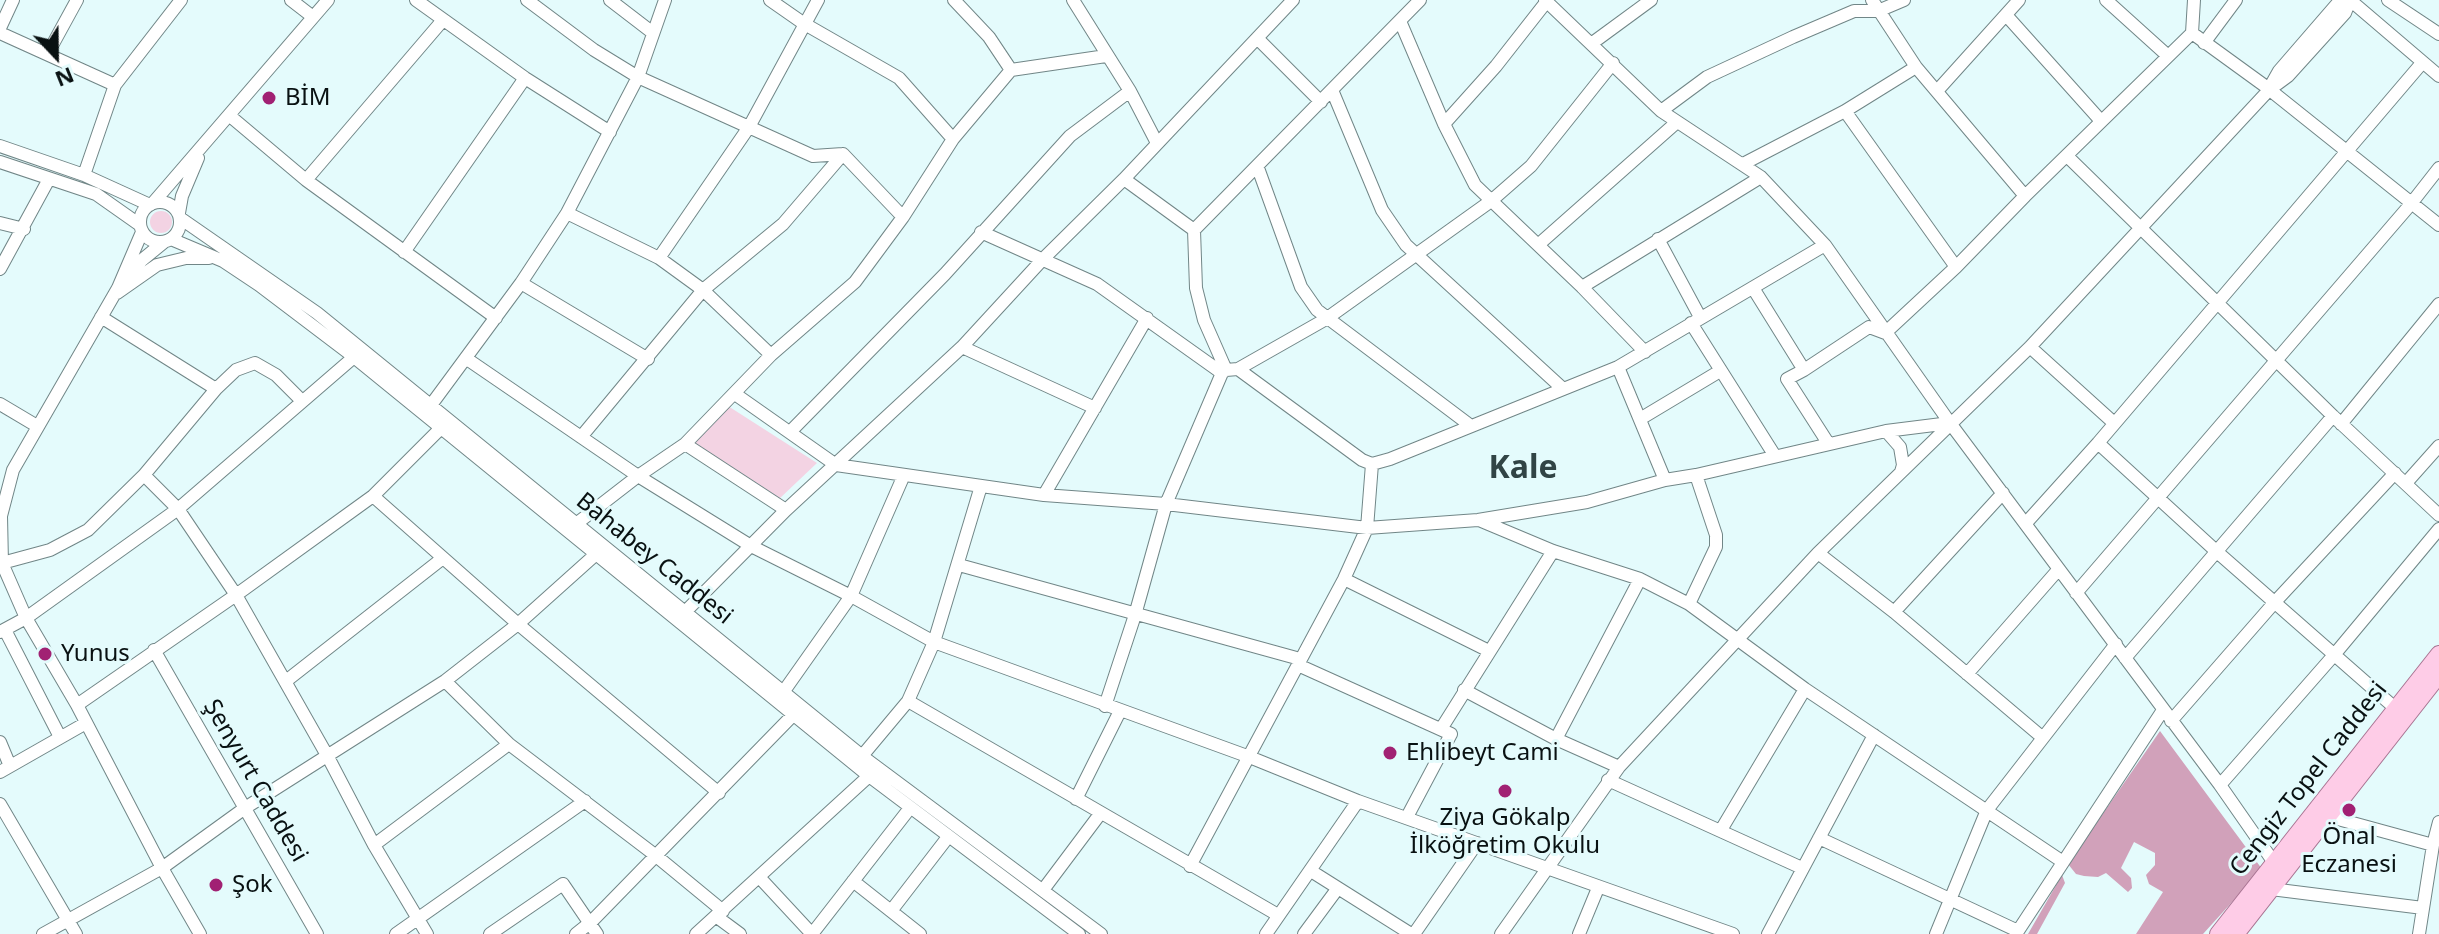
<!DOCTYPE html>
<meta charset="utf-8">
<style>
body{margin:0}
#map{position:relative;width:2439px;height:934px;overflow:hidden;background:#e4fbfc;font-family:"Noto Sans",sans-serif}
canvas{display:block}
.north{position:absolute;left:16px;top:16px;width:80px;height:80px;-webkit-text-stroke:6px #e4fbfc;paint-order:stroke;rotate:158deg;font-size:22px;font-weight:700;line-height:32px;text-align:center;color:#091112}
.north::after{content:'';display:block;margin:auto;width:28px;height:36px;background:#091112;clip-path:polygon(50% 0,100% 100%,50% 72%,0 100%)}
</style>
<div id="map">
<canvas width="2439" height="934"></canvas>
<div class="north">N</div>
</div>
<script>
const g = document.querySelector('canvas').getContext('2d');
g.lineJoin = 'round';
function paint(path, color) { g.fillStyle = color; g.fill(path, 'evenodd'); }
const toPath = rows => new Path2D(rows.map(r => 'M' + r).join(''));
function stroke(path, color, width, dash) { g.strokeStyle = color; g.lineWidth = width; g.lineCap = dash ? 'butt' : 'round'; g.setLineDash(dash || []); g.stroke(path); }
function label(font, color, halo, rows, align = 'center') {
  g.font = font + ' "Noto Sans",sans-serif'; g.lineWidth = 6; g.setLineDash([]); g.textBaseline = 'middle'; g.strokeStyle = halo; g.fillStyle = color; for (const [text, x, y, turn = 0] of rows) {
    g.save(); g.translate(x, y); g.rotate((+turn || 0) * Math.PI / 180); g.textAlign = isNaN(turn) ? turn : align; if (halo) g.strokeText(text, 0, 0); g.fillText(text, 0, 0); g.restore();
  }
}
paint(toPath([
 '150 222a11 11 0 1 1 22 0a11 11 0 1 1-22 0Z',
 [728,406,817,463,778,500,691,442]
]), '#f3d3e3');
paint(toPath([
 [2160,731,2262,869,2203,934,2136,934,2163,892,2149,884,2146,875,2155,865,2155,853,2134,842,2121,868,2131,878,2132,888,2128,892,2106,873,2098,877,2084,876,2076,874,2068,864],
 [2062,875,2065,883,2037,934,2028,934]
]), '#d1a1ba');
const minor = toPath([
 [291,0,313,17],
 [416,0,525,78,610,132],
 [527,0,594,50,638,77,813,156,843,154,903,217],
 [610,0,653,33],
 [770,0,803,23,899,78,953,139],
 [954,0,989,37,1011,70],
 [1073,0,1130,91,1157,143],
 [1545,0,1661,111,1761,177,1825,245,1950,423,2220,785,2275,864],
 [1872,0,1916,67,2025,196],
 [2106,0,2168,56],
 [2388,0,2439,34],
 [2006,15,2101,121],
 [1400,21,1444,124,1475,185,1582,287,1645,352],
 [0,28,13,0],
 [0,33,115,85],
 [2192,33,2265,86,2439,225],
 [1257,38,1321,102],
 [2204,43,2236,0],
 [1591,44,1651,0],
 [48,53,77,0],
 [2270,87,2279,71,2337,4,2349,0],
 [1332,90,1382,210,1406,245,1562,388],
 [1937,91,2019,0],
 [1661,111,1707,77,1793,37,1854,11,1878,11,1904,0],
 [1845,111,1956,267],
 [230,116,306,180,496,318],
 [1444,124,1496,66,1547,1],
 [0,146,84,175,150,205],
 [2067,156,2333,416,2439,515],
 [0,162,96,194,140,225],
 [1743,164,1845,111,1916,67],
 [1258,168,1301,287,1317,310,1471,426],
 [84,175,115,85,181,0],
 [1124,179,1194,230],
 [306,180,443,20],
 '140 222a20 20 0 1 1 40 0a20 20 0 1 1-40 0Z',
 [153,203,328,0],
 [179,213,182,196,198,158],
 [567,213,659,258,703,290,771,355],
 [180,218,317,313,862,756,1101,934],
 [0,223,24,229],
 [142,232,118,288,13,470,1,516,2,563,26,618,77,705,162,868,200,934],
 [981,232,1097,284,1222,373],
 [171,239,223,261,259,285,354,357,869,776,1079,934],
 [1658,239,1700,317],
 [1538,245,1677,122],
 [404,252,525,78],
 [659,258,749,127,818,0],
 [0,269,49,179],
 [128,276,142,260,164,242],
 [521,283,648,359],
 [1582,287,1761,177],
 [1753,288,1804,370],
 [117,293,157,265,186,258,209,258],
 [101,317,216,389],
 [1691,323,1775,456],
 [962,347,1095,408],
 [2030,347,2114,423],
 [467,359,638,476,751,546,851,596,934,642,1247,756,1358,801,1733,934],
 [1618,367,1665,480],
 [1238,369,1362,460,1372,464,1390,459,1618,367,1825,245],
 [1226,370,1204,320,1196,288,1194,230,1420,0],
 [735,394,836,465,1044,495,1166,504,1367,528,1478,520,1587,502,1665,480,1696,475,1886,431,1950,423],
 [0,404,37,426],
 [431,405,521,283,567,213,638,77,665,0],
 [1640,419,1720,371],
 [2341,424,2439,304],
 [1886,431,1900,447,1903,465,1901,472],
 [790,432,945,274,1070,136,1130,91],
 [581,437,703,290,783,224,843,154],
 [1828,443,1787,379,1804,370,1869,327,1885,333,1956,267,2025,196,2192,33,2194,0],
 [2098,443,2216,551,2395,708],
 [685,444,786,510],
 [144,475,178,509,236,595,328,757,374,845,427,934],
 [2406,483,2439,446],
 [1044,495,1147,318],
 [373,496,518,624,719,793],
 [1479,520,1553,551,1640,579,1689,604,1805,689,2063,862],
 [2026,523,2098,443,2422,63],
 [576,524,638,476,685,444,771,355,855,282,903,217,953,139,1011,70,1106,56],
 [1818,553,1894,612,2043,738],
 [2,563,50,550,88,530,144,475,216,389,236,370,255,363,276,375,302,401],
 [959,565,1300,659],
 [1344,579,1489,651],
 [2076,593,2410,205,2439,168],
 [1689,604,1716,547,1716,535,1696,475],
 [685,612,786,510,962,347,1043,259,1124,179,1293,0],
 [1894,612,2003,493],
 [5,630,60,737],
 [0,632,26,618,178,509,354,357],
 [154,650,317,934],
 [2125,658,2333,416],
 [1298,665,1451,734,1407,817],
 [1967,674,2058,570],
 [286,681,443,558],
 [445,681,509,744,655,855,723,911],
 [1464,690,1556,739,1619,767],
 [784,691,851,596,904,475],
 [908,701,1278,915],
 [77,705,236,595,373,496,441,428],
 [1105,706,1135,615,1166,504,1222,373,1226,370,1238,369,1326,319,1491,201,1531,166,1613,63],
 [2171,721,2274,603,2395,473],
 [1441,729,1553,551],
 [1556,739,1640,579],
 [0,742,10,766],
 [862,756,908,701,934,642,981,486],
 [0,772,86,723],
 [1608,780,1802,868],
 [2220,785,2334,655,2439,529],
 [1076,799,1120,711],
 [0,804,76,934],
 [2327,816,2433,845],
 [1721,830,1805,689],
 [1819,838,2018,931],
 [374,845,509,744],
 [1190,866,1344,579,1367,528,1372,464],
 [1311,871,1411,934],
 [760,878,812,934],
 [853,881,920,934],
 [2271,889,2423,908],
 [1043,890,1100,814],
 [891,911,948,837],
 [717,917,740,934],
 [43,934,162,868,245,808,445,681,518,624,595,555],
 [396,934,585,801],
 [490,934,563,884,597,934],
 [576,934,591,922,794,714],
 [696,934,869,776],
 [812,934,910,808],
 [1266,934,1358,801],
 [1304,934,1338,888],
 [1414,934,1477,843],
 [1501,934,1619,767,1818,553,2030,347,2269,90,2288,76,2345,13,2350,0,2439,76],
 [1579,934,1598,888],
 [1768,934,1874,735],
 [1936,934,1987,810,2116,644],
 [2016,934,2163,710],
 [2419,934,2433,845,2439,822]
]);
const major = toPath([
 [2218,934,2439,654],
 [2236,934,2439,675]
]);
stroke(minor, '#718687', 14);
stroke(major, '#a87492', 18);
stroke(minor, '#fff', 12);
stroke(major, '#fecce7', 16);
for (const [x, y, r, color] of [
 [269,98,8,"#a12173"],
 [45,654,8,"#a12173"],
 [1390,753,8,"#a12173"],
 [1505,791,8,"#a12173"],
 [2349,810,8,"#a12173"],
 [216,885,8,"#a12173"]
]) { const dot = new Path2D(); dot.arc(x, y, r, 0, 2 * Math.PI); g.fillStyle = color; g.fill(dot); stroke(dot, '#e4fbfc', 3); }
label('24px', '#091112', '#e4fbfc', [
 ["BİM",285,98],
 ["Yunus",61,654],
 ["Ehlibeyt Cami",1406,753],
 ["Ziya Gökalp",1505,818,"center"],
 ["İlköğretim Okulu",1505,846,"center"],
 ["Önal",2349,837,"center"],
 ["Eczanesi",2349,865,"center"],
 ["Şok",232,885]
], 'left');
label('24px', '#091112', '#e4fbfc', [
 ["Bahabey Caddesi",654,559,39],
 ["Cengiz Topel Caddesi",2309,779,-52],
 ["Şenyurt Caddesi",255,781,60]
]);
label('bold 32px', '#314445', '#e4fbfc', [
 ["Kale",1523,469]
]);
</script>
